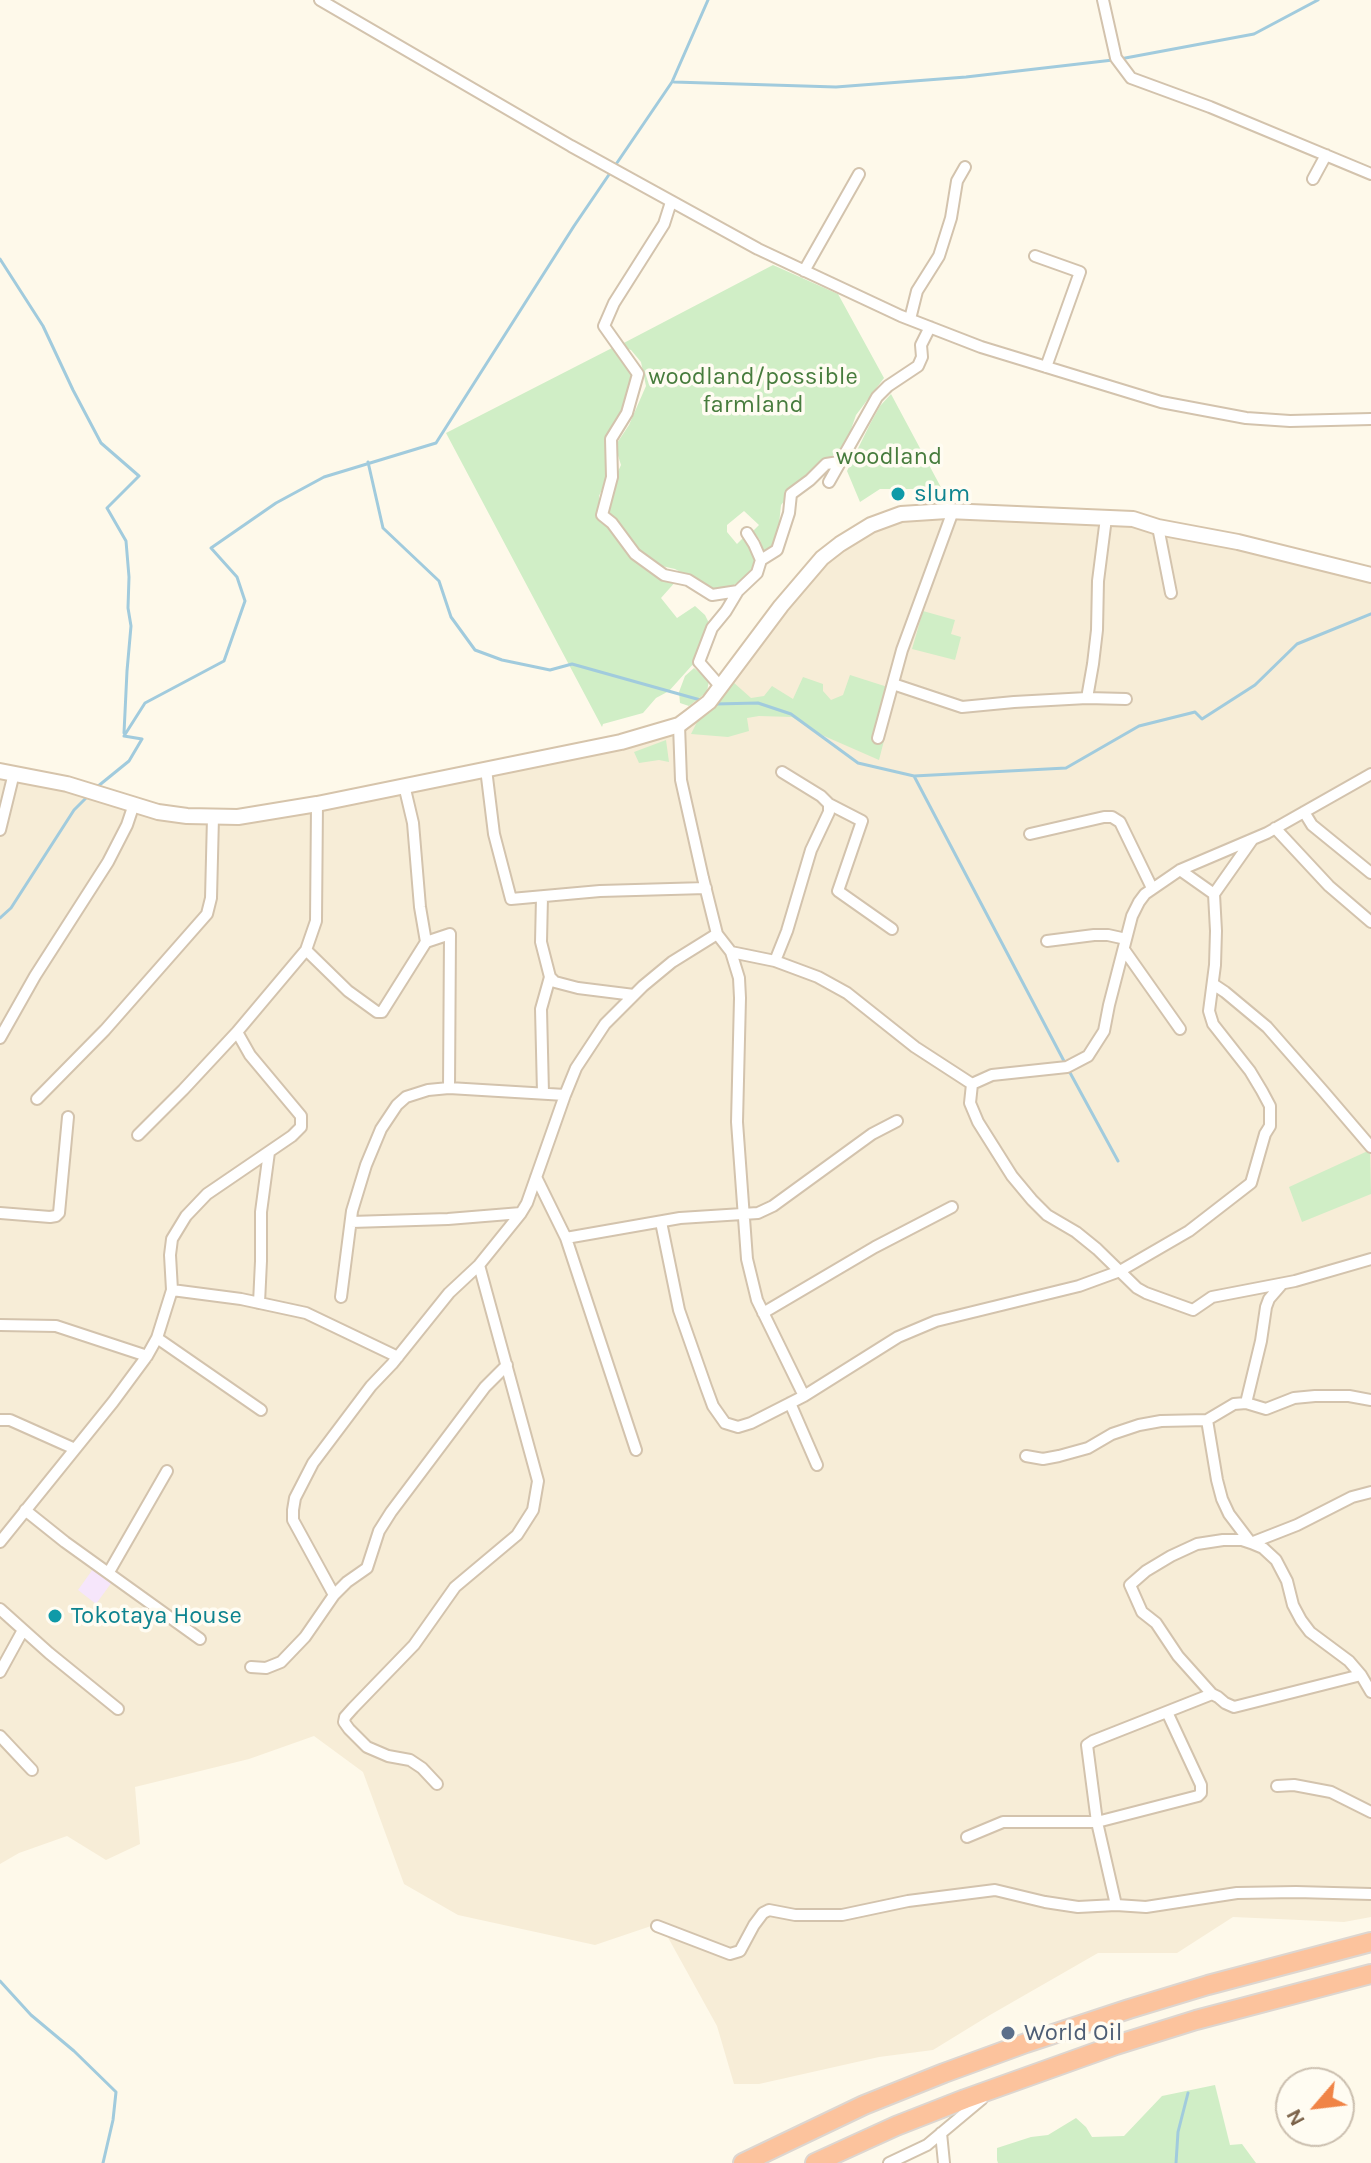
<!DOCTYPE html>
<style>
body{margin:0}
#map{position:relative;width:1371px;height:2163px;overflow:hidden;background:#fef9ea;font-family:Karla,sans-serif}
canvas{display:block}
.north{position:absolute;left:1275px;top:2067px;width:80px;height:80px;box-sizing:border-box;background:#fffcf2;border:2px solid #cbbfaf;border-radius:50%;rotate:242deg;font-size:22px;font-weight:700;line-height:32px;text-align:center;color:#7c634a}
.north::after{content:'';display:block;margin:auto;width:28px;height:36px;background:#f08446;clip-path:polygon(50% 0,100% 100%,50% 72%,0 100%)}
</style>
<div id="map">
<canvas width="1371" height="2163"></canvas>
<div class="north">N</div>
</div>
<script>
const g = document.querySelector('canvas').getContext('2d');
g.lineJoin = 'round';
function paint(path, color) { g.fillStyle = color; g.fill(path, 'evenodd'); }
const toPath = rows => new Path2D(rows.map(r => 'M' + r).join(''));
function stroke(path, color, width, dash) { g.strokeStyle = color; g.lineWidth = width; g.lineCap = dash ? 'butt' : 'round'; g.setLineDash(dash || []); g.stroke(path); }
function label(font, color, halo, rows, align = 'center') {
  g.font = font + ' Karla,sans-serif'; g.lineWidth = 7; g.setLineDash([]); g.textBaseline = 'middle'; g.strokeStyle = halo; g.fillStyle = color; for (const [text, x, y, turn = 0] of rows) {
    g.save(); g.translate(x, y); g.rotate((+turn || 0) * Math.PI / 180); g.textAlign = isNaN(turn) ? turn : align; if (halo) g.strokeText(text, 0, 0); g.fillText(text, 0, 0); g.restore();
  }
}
paint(toPath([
 [971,516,1082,519,1181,535,1371,576,1371,1917,1344,1922,1233,1917,1177,1953,1098,1953,990,2015,933,2050,879,2057,759,2084,734,2084,717,2026,660,1923,595,1945,458,1915,404,1884,363,1772,314,1736,249,1759,135,1787,140,1844,106,1860,67,1836,19,1853,0,1864,0,766,54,773,133,800,180,811,228,813,374,785,503,769,688,726,791,603,830,559,876,525,907,518]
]), '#f7edd7');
paint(toPath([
 [93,1569,112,1582,96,1604,78,1590]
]), '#f6e6fb');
paint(toPath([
 [773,265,838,294,884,378,856,415,846,444,791,493,781,505,777,544,764,553,760,540,753,531,759,525,744,511,727,525,727,532,737,544,745,536,759,558,753,571,726,591,720,593,675,569,644,562,605,507,608,493,621,465,615,446,629,425,646,386,641,362,631,350,618,346],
 [612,348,627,356,639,379,608,450,610,472,599,496,603,516,618,535,632,559,644,569,666,573,677,580,661,598,677,618,695,606,705,615,711,627,695,662,669,691,656,698,643,713,603,724,602,727,446,433],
 [891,394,944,493,919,489,880,489,860,502,847,471,870,424,880,406],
 [923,611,955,620,951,634,961,637,955,660,912,649],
 [694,668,709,680,707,692,689,706,680,703,679,692,685,676],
 [850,675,897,690,879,760,815,732,792,717,759,716,747,718,749,731,728,737,691,734,699,718,733,682,751,698,764,696,772,686,793,699,803,677,823,684,823,691,831,700,843,695],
 [666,740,669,762,659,760,639,763,634,752],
 [1370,1150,1371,1194,1302,1222,1289,1187],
 [1215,2085,1230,2145,1242,2144,1256,2163,998,2163,997,2160,997,2148,1031,2137,1048,2135,1076,2118,1086,2127,1092,2137,1124,2136,1162,2096]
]), '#d0eec6');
stroke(toPath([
 [1120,59,1254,34,1318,0],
 [674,82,836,87,966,77,1113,60],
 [0,259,43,326,73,390,101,443,139,476,107,508,126,541,129,577,128,608,131,626,127,671,124,733],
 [368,462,383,528,439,581,451,617,475,650,502,660,550,670,572,664,704,701],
 [715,704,758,703,791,714,858,763,914,776,1066,768,1139,726,1195,712,1202,719,1255,685,1297,644,1371,614],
 [914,776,1065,1063],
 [97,787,129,761,142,739,124,736,145,703,224,661,245,601,237,577,211,548,276,503,324,477,436,443,574,226,672,82,708,0],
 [0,918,11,908,74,810,89,795],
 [1068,1069,1118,1161],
 [0,1981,31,2015,74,2051,116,2092,113,2120,103,2163],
 [1176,2163,1178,2132,1188,2093]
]), '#a1cbdd', 3);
const minor = toPath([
 [320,0,571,146,758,249,901,316,981,347,1161,402,1246,418,1290,421,1371,419],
 [1103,0,1116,58,1131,78,1210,107,1371,174],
 [1313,179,1326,155],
 [671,202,664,224,614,303,604,326,638,374,627,413,611,439,612,477,602,515,612,523,635,554,664,575,688,580,712,595,738,591],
 [1035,256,1080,272,1046,367],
 [804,271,859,174],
 [910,319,917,291,939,256,951,218,957,181,965,167],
 [829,482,877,397,888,386,918,366,922,357,921,345,930,327],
 [1158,527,1171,593],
 [747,533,754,544,761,560],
 [893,684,962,707,1014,702,1087,698,1126,699],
 [720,686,699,662,712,628,726,611,738,591,757,573,761,560,777,550,789,513,791,494,810,480,826,464,839,462],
 [1087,698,1093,664,1097,630,1098,581,1106,518],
 [679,725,681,780,703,878,717,934,731,952,739,978,740,998,737,1122,747,1259,757,1300,804,1396],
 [878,738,902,650,953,511],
 [486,769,494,834,511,899,600,891,706,888],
 [404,785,413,823,420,907,426,942],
 [829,804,862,821,838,891,892,929],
 [1304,812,1312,825,1371,873],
 [1275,828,1329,886,1371,922],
 [0,830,14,773],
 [1030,834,1104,817,1112,817,1120,822,1152,888],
 [1180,870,1214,894],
 [542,897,541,942,550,977,541,1009,543,1093],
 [1047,941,1094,935,1108,935,1126,939],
 [306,950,348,991,377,1012,382,1012,426,942,450,934,449,1088],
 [1125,951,1180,1029],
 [731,952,775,961,818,977,847,993,915,1047,972,1084,970,1103,978,1122,1012,1176,1032,1200,1047,1215,1076,1232,1097,1249,1137,1288,1146,1293,1193,1310,1212,1297,1295,1281,1371,1259],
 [775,961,787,931,811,850,829,812,829,804,821,796,782,772],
 [550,977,555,982,578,988,634,995],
 [1213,984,1225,992,1267,1027,1324,1092,1371,1147],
 [0,1038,35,976,108,862,127,825,134,804],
 [972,1084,992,1075,1067,1067,1088,1056,1104,1031,1109,1005,1132,916,1139,902,1145,894,1180,870,1267,833,1371,774],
 [37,1099,105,1030,207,914,211,898,213,817],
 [138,1135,183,1090,237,1032,306,950,316,921,317,804],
 [536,1177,566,1238,636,1450],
 [0,1213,50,1217,56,1216,59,1213,68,1117],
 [351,1222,448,1219,521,1213],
 [661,1222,679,1310,706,1387,713,1406,725,1423,738,1427,751,1423,804,1396,898,1337,936,1321,1079,1286,1120,1271,1189,1231,1251,1183,1265,1134,1270,1126,1270,1106,1262,1091,1250,1071,1213,1024,1209,1011,1215,965,1216,931,1214,894,1252,840],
 [566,1238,680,1218,758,1213,773,1206,872,1134,897,1121],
 [1282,1284,1269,1299,1266,1307,1261,1341,1246,1403,1234,1404,1207,1420,1217,1480,1222,1499,1229,1514,1251,1543,1263,1548,1276,1560,1287,1581,1293,1605,1301,1620,1310,1632,1349,1661,1361,1675,1371,1692],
 [172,1290,241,1299,306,1313,398,1357],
 [341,1297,352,1211,366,1165,381,1129,397,1105,406,1097,428,1090,449,1088,565,1095],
 [259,1303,261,1261,261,1212,269,1152],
 [763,1313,875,1247,952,1207],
 [0,1325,56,1326,147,1356],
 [157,1338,261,1410],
 [790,1403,817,1465],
 [1246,1403,1266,1409,1294,1398,1315,1396,1349,1396,1371,1400],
 [0,1420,10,1420,75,1449],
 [1026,1456,1043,1459,1059,1456,1088,1448,1112,1434,1139,1425,1161,1421,1207,1420],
 [25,1510,65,1542,200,1639],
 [0,1542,113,1402,147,1356,157,1338,172,1290,170,1255,172,1239,186,1216,207,1194,292,1136,301,1127,301,1116,250,1055,237,1032],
 [109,1572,167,1471],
 [334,1595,293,1520,293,1510,295,1498,313,1463,371,1386,392,1364,449,1293,479,1265,521,1213,527,1203,565,1095,576,1068,605,1024,643,986,672,962,717,934],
 [0,1609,49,1653,118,1709],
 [251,1667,266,1668,281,1662,305,1637,334,1595,347,1582,367,1568,379,1531,391,1512,485,1387,507,1365],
 [0,1672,23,1630],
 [1212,1694,1178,1656,1156,1623,1142,1612,1130,1585,1146,1571,1171,1556,1197,1544,1223,1540,1242,1540,1251,1543,1297,1525,1352,1497,1371,1492],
 [0,1736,32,1770],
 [437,1784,422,1768,410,1760,388,1756,367,1747,349,1729,344,1722,345,1717,353,1708,414,1645,455,1587,517,1535,533,1510,538,1481,479,1265],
 [1277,1786,1294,1785,1331,1792,1371,1812],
 [967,1837,1003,1822,1097,1822,1198,1796,1201,1793,1201,1785,1167,1712],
 [1116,1905,1097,1822,1087,1745,1093,1741,1212,1694,1218,1697,1225,1703,1234,1707,1361,1675],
 [657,1926,730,1954,740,1951,754,1925,763,1913,769,1910,795,1915,842,1915,908,1901,995,1890,1045,1902,1078,1907,1116,1905,1146,1907,1237,1893,1296,1892,1371,1894],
 [941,2133,944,2163],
 [889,2163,927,2145,982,2099]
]);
const secondary = toPath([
 [0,771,67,784,158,812,187,816,238,817,317,804,621,742,679,725,691,716,709,702,781,606,822,558,840,544,871,525,901,514,947,511,1133,519,1158,527,1238,542,1371,575]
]);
const motorway = toPath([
 [743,2163,864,2105,944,2073,1026,2043,1129,2009,1208,1985,1371,1942],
 [815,2163,896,2126,965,2099,1116,2045,1196,2020,1371,1974]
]);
stroke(minor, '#d3c3ad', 14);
stroke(secondary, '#d6c4ab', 18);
stroke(motorway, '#ddd6d0', 22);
stroke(minor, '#fff', 10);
stroke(secondary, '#fff', 14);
stroke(motorway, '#fcc39d', 18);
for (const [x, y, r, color] of [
 [898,494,8,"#0f9aa8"],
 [55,1616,8,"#0f9aa8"],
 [1008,2033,8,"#5c6f8a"]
]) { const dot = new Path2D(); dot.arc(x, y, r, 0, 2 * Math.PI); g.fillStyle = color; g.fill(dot); stroke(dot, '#fffcf2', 3); }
label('24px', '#477c3d', '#fffcf2', [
 ["woodland/possible",753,377],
 ["farmland",753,405],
 ["woodland",889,457]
]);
label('24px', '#0d838f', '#fffcf2', [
 ["slum",914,494],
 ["Tokotaya House",71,1616]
], 'left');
label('24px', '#4e5e75', '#fffcf2', [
 ["World Oil",1024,2033]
], 'left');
</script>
